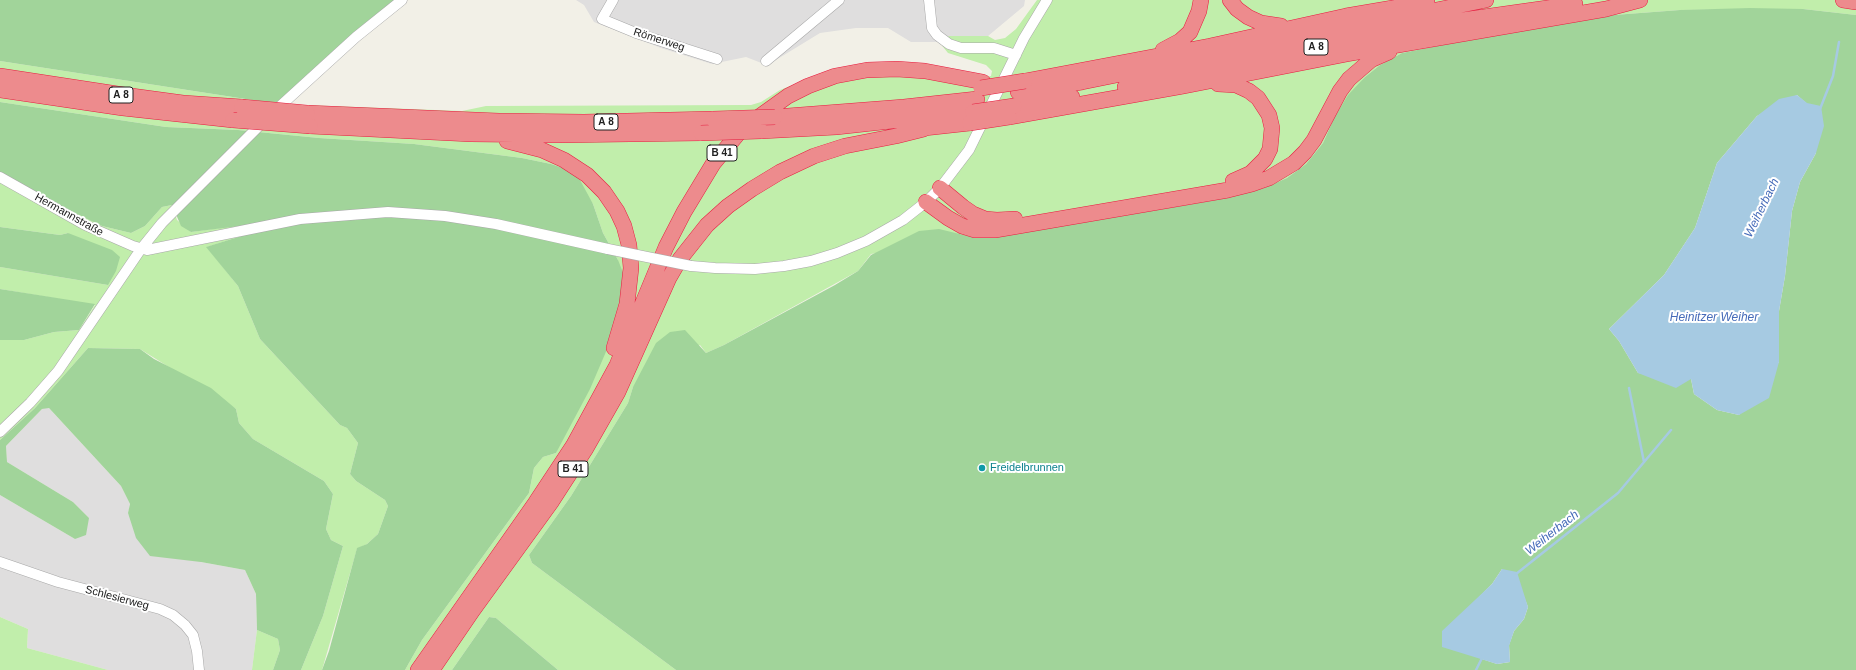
<!DOCTYPE html>
<meta charset="utf-8">
<style>
body{margin:0}
canvas{display:block;background:#f2f0e7}
</style>
<canvas width="1856" height="670"></canvas>
<script>
const g = document.querySelector('canvas').getContext('2d');
g.lineJoin = 'round';
function paint(path, color) { g.fillStyle = color; g.fill(path, 'evenodd'); }
const toPath = rows => new Path2D(rows.map(r => 'M' + r).join(''));
function stroke(path, color, width, dash) { g.strokeStyle = color; g.lineWidth = width; g.lineCap = dash ? 'butt' : 'round'; g.setLineDash(dash || []); g.stroke(path); }
function label(font, color, halo, rows, align = 'center') {
  g.font = font + ' Arial,sans-serif'; g.lineWidth = 4; g.setLineDash([]); g.textBaseline = 'middle'; g.strokeStyle = halo; g.fillStyle = color; for (const [text, x, y, turn = 0] of rows) {
    g.save(); g.translate(x, y); g.rotate((+turn || 0) * Math.PI / 180); g.textAlign = isNaN(turn) ? turn : align; if (halo) g.strokeText(text, 0, 0); g.fillText(text, 0, 0); g.restore();
  }
}
paint(toPath([
 [576,0,1025,0,1024,6,988,36,949,36,939,42,911,42,888,28,856,28,820,33,771,63,764,64,746,57,712,64,661,48,594,22,584,5],
 [48,407,121,486,130,504,128,514,201,562,245,570,256,594,257,630,252,670,108,670,27,648,28,629,0,617,0,495,75,539,89,518,73,502,7,462,6,446,42,409]
]), '#dfdede');
paint(toPath([
 [1037,0,1856,0,1856,15,1803,9,1680,10,1614,15,1538,26,1402,53,1380,65,1365,77,1334,118,1323,143,1306,164,1287,178,1264,188,1210,201,989,238,972,237,871,254,858,271,724,345,706,353,700,345,633,387,628,403,571,496,529,555,532,563,676,670,558,670,496,618,489,617,452,670,405,670,422,640,529,493,534,468,543,457,556,453,618,260,603,233,593,204,566,169,551,164,522,158,414,144,319,138,238,130,166,127,0,102,0,61,278,104,462,111,486,106,751,105,761,102,780,90,821,74,853,66,891,62,925,66,984,77,991,76,992,71,986,65,948,53,939,42,949,36,988,36,995,40,1005,38,1016,29],
 [0,172,102,226,131,233,145,226,162,207,172,205,177,220,191,232,248,224,248,234,207,247,238,286,260,339,340,425,347,428,358,443,350,474,356,481,385,500,388,506,378,534,367,544,357,549,322,670,301,670,323,616,343,546,331,540,326,529,333,494,324,481,253,439,239,423,236,409,140,349,88,348,35,408,0,440,0,340,24,340,54,332,79,330,95,305,0,289,0,267,108,285,68,233,60,235,0,227],
 [0,617,28,629,27,648,108,670,0,670],
 [257,630,278,639,280,650,273,670,252,670]
]), '#c1eeab');
paint(toPath([
 [0,0,397,0,278,104,0,61],
 [1750,8,1803,9,1856,15,1856,670,676,670,532,563,529,555,571,496,628,403,633,387,656,343,670,332,685,330,706,353,724,345,835,285,858,271,871,255,919,231,939,229,972,237,989,238,1210,201,1264,188,1287,178,1306,164,1323,143,1334,118,1348,95,1365,77,1380,65,1402,53,1538,26,1614,15,1680,10],
 [1797,95,1806,103,1816,153,1800,182,1792,211,1785,276,1779,311,1779,362,1739,415,1717,410,1694,394,1691,379,1638,373,1619,341,1609,329,1664,275,1695,228,1717,163,1757,116],
 [1502,569,1523,594,1528,607,1524,619,1514,631,1509,645,1510,662,1497,664,1482,659,1468,608,1492,584],
 [0,102,166,127,238,130,319,138,414,144,522,158,551,164,566,169,580,180,593,204,603,233,618,260,624,275,620,308,608,347,590,389,556,453,543,457,534,468,529,493,422,640,405,670,322,670,329,651,357,548,367,544,378,534,388,506,385,500,356,481,350,474,358,443,347,428,340,425,260,339,238,286,206,247,248,234,248,225,191,232,181,226,172,205,162,207,145,226,131,233,102,226,71,211,0,172],
 [0,227,60,235,68,233,112,250,120,257,116,271,108,285,0,267],
 [0,289,95,304,79,330,54,332,24,340,0,340],
 [88,348,140,349,154,359,211,388,236,409,239,423,253,439,324,481,333,494,326,529,331,540,343,546,323,616,301,670,273,670,280,650,278,639,257,630,256,594,245,570,201,562,150,556,136,538,128,513,130,504,121,486,49,408,42,409,6,446,7,462,73,502,89,518,86,535,75,539,0,495,0,440,35,408],
 [489,617,496,618,558,670,452,670]
]), '#a1d49a');
paint(toPath([
 [1797,95,1807,103,1821,106,1824,126,1816,153,1800,182,1792,211,1785,276,1779,311,1779,362,1769,398,1739,415,1717,410,1694,394,1691,379,1676,388,1638,373,1619,341,1609,329,1664,275,1695,228,1717,163,1757,116,1779,99],
 [1502,569,1517,572,1528,607,1524,619,1514,631,1509,646,1510,662,1497,664,1442,647,1442,631,1492,584]
]), '#a6cae2');
stroke(toPath([
 [1820,109,1833,76,1839,42],
 [1629,388,1644,462],
 [1516,574,1618,493,1671,430],
 [1476,670,1483,656]
]), '#a6cae2', 2.5);
const minor = toPath([
 [613,0,602,19,636,33,717,59],
 [929,0,932,28,937,35,949,44,961,48,994,48,1016,55],
 [766,61,839,0],
 [0,177,85,225,133,246,147,250,300,219,388,212,445,216,496,224,608,249],
 [691,266,715,268,755,269,784,266,811,261,837,253,866,241,903,220,926,202,940,188,969,150,1024,38,1047,0],
 [0,432,30,403,58,371,141,249,162,223,266,119,356,37,402,0],
 [0,562,58,582,160,609,173,615,185,625,193,635,197,651,199,670]
]);
const highway = toPath([
 [1230,0,1237,9,1248,17,1261,23,1281,26],
 [1843,0,1856,2],
 [1163,50,1180,41,1190,32,1199,11,1201,0],
 [0,76,124,95,183,103,242,107],
 [1025,81,1210,46,1346,16,1427,2],
 [1218,84,1236,85,1249,91,1258,98,1269,115,1272,128,1270,149,1265,159,1251,173,1233,181],
 [1125,87,1456,21,1575,4],
 [0,90,123,108,233,120],
 [1018,92,1082,82,1486,0],
 [1014,106,1072,97],
 [307,113,499,121,584,122,713,119],
 [775,117,904,107,977,99],
 [1009,117,1183,86,1347,54,1606,9,1640,0],
 [310,126,471,134,559,135,701,133],
 [915,129,970,123],
 [761,131,836,127,973,112],
 [507,141,542,150,564,160,587,175,604,192,617,211,624,226,629,245,631,268,627,304,614,348],
 [940,188,963,207,973,214,985,219,997,220,1015,219],
 [926,202,948,218,962,226,975,230,995,230,1228,190,1252,184,1269,178,1294,163,1305,152,1314,140,1340,91,1349,79,1371,60,1389,52],
 [418,670,536,502,573,446,617,365,666,247,684,212,713,164,742,129,788,96,808,86,835,76,867,70,897,69,925,71,983,82],
 [432,670,473,610,552,501,585,450,618,392,669,278,680,259,707,225,728,206,752,189,780,172,814,156,845,146,896,136,924,129]
]);
stroke(minor, '#a8a8a8', 11);
stroke(highway, '#e71e40', 16);
stroke(minor, '#fff', 10);
stroke(highway, '#ed8b8d', 15);
const minorBridge = toPath([
 [608,249,691,266]
]);
const highwayBridge = toPath([
 [981,88,1025,81],
 [242,107,307,113],
 [973,112,1014,106],
 [713,119,775,117],
 [233,120,310,126],
 [970,123,1009,117],
 [701,133,761,131]
]);
stroke(minorBridge, '#a8a8a8', 11, []);
stroke(highwayBridge, '#e71e40', 16, []);
stroke(minorBridge, '#fff', 10);
stroke(highwayBridge, '#ed8b8d', 15);
for (const [x, y, r, color] of [
 [982,468,4,"#0f9aa8"]
]) { const dot = new Path2D(); dot.arc(x, y, r, 0, 2 * Math.PI); g.fillStyle = color; g.fill(dot); stroke(dot, '#fff', 1.5); }
for (const [x, y, w] of [
 [1316,47,24],
 [121,95,24],
 [606,122,24],
 [722,153,30],
 [573,469,30]
]) { const box = new Path2D(); box.roundRect(x - w / 2, y - 8, w, 16, 3); g.fillStyle = '#fff'; g.fill(box); stroke(box, '#212121', 1); }
label('bold 10px', '#212121', null, [
 ["A 8",1316,47],
 ["A 8",121,95],
 ["A 8",606,122],
 ["B 41",722,153],
 ["B 41",573,469]
]);
label('11px', '#212121', '#fff', [
 ["Römerweg",659,40,18],
 ["Hermannstraße",69,215,29],
 ["Schlesierweg",117,598,15]
]);
label('11px', '#0d838f', '#fff', [
 ["Freidelbrunnen",990,468]
], 'left');
label('italic 12px', '#466bb9', '#fff', [
 ["Weiherbach",1762,208,-64],
 ["Heinitzer Weiher",1714,318],
 ["Weiherbach",1552,533,-38]
]);
</script>
